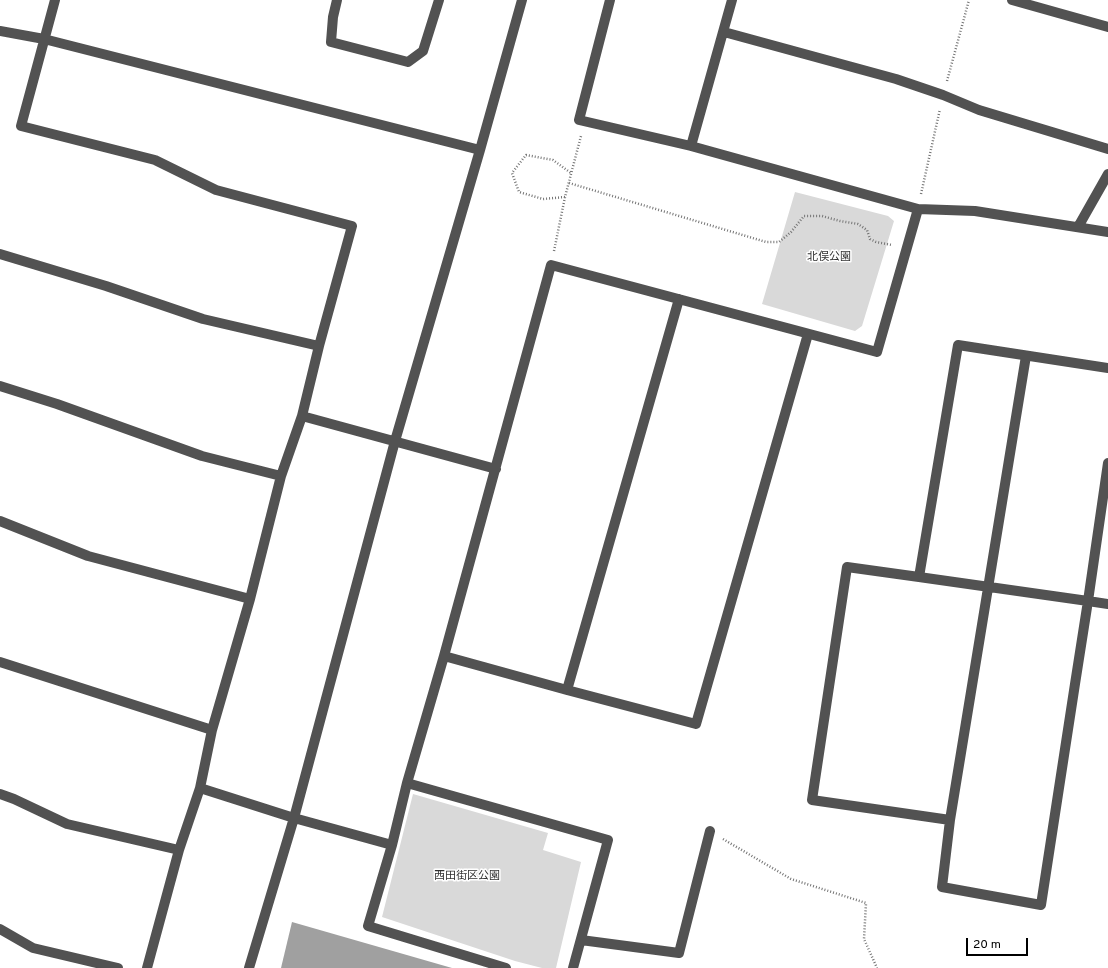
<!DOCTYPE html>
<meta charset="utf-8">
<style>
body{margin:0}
#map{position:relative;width:1108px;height:968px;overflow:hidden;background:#fff;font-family:Overpass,sans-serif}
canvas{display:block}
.scale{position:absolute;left:966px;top:938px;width:62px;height:18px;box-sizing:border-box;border:2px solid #000;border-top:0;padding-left:5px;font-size:12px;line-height:14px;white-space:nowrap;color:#000;-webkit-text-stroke:3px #fff;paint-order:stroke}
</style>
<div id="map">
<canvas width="1108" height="968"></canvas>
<div class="scale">20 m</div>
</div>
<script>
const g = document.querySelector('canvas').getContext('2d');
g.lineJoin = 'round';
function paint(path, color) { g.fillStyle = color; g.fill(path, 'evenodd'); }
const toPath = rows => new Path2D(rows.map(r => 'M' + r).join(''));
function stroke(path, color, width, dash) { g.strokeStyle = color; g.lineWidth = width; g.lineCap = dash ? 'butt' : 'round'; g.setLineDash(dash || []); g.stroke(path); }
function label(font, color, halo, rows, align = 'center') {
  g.font = font + ' Overpass,"Noto Sans JP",sans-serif'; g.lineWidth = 3; g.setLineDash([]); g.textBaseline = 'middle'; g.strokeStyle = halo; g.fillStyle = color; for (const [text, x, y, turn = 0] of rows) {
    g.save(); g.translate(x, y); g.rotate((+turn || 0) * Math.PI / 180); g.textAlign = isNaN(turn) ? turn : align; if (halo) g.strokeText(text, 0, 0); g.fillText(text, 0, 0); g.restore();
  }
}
paint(toPath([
 [795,192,888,216,894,221,862,326,855,331,762,304],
 [413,794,548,833,543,850,581,862,556,968,542,968,515,961,382,917]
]), '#d9d9d9');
paint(toPath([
 [292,922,452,968,281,968]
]), '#a0a0a0');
stroke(toPath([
 [947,81,969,0],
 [569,183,766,242,779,242,791,232,804,216,822,216,840,221,858,224,867,230,870,239,876,242,892,245],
 [921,194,940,109],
 [565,197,543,199,519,192,512,173,526,155,553,160,571,173],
 [554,251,565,197,581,136],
 [723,839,791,879,866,903,864,939,877,968]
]), '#747474', 2.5, [1, 2]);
stroke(toPath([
 [55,0,21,126,155,160,216,190,352,226,319,346,302,416,281,476,250,599,212,730,200,788,179,850,147,968],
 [337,0,333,17,331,42,408,62,423,51,439,0],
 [610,0,579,120,691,146,918,209,975,211,1108,232],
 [1012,0,1108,27],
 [0,31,44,39,480,150],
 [724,32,896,79,943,95,979,110,1108,149],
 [691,146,732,0],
 [1078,227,1108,174],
 [0,254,106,286,203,319,319,346],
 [0,386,57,404,202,456,281,476],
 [302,416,496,469],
 [1108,463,1088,601,1075,684,1041,905,942,887,950,820,812,800,847,567,919,577,1088,601,1108,604],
 [0,521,88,556,250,599],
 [919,577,958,345,1108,368],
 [444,656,567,690,696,724,808,334],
 [0,662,212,730],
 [567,690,679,299],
 [407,783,608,840,573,968],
 [200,788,294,818,392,845],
 [0,794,14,799,67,824,179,850],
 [950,820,1026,356],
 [0,929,33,948,118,968],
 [581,940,679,953,710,831],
 [249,968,294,818,395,441,480,150,522,0],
 [506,968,368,926,392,845,407,783,444,656,551,265,877,352,918,209]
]), '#525252', 10);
label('11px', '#303030', '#fff', [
 ["北俣公園",829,258],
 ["西田街区公園",467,877]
]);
</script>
